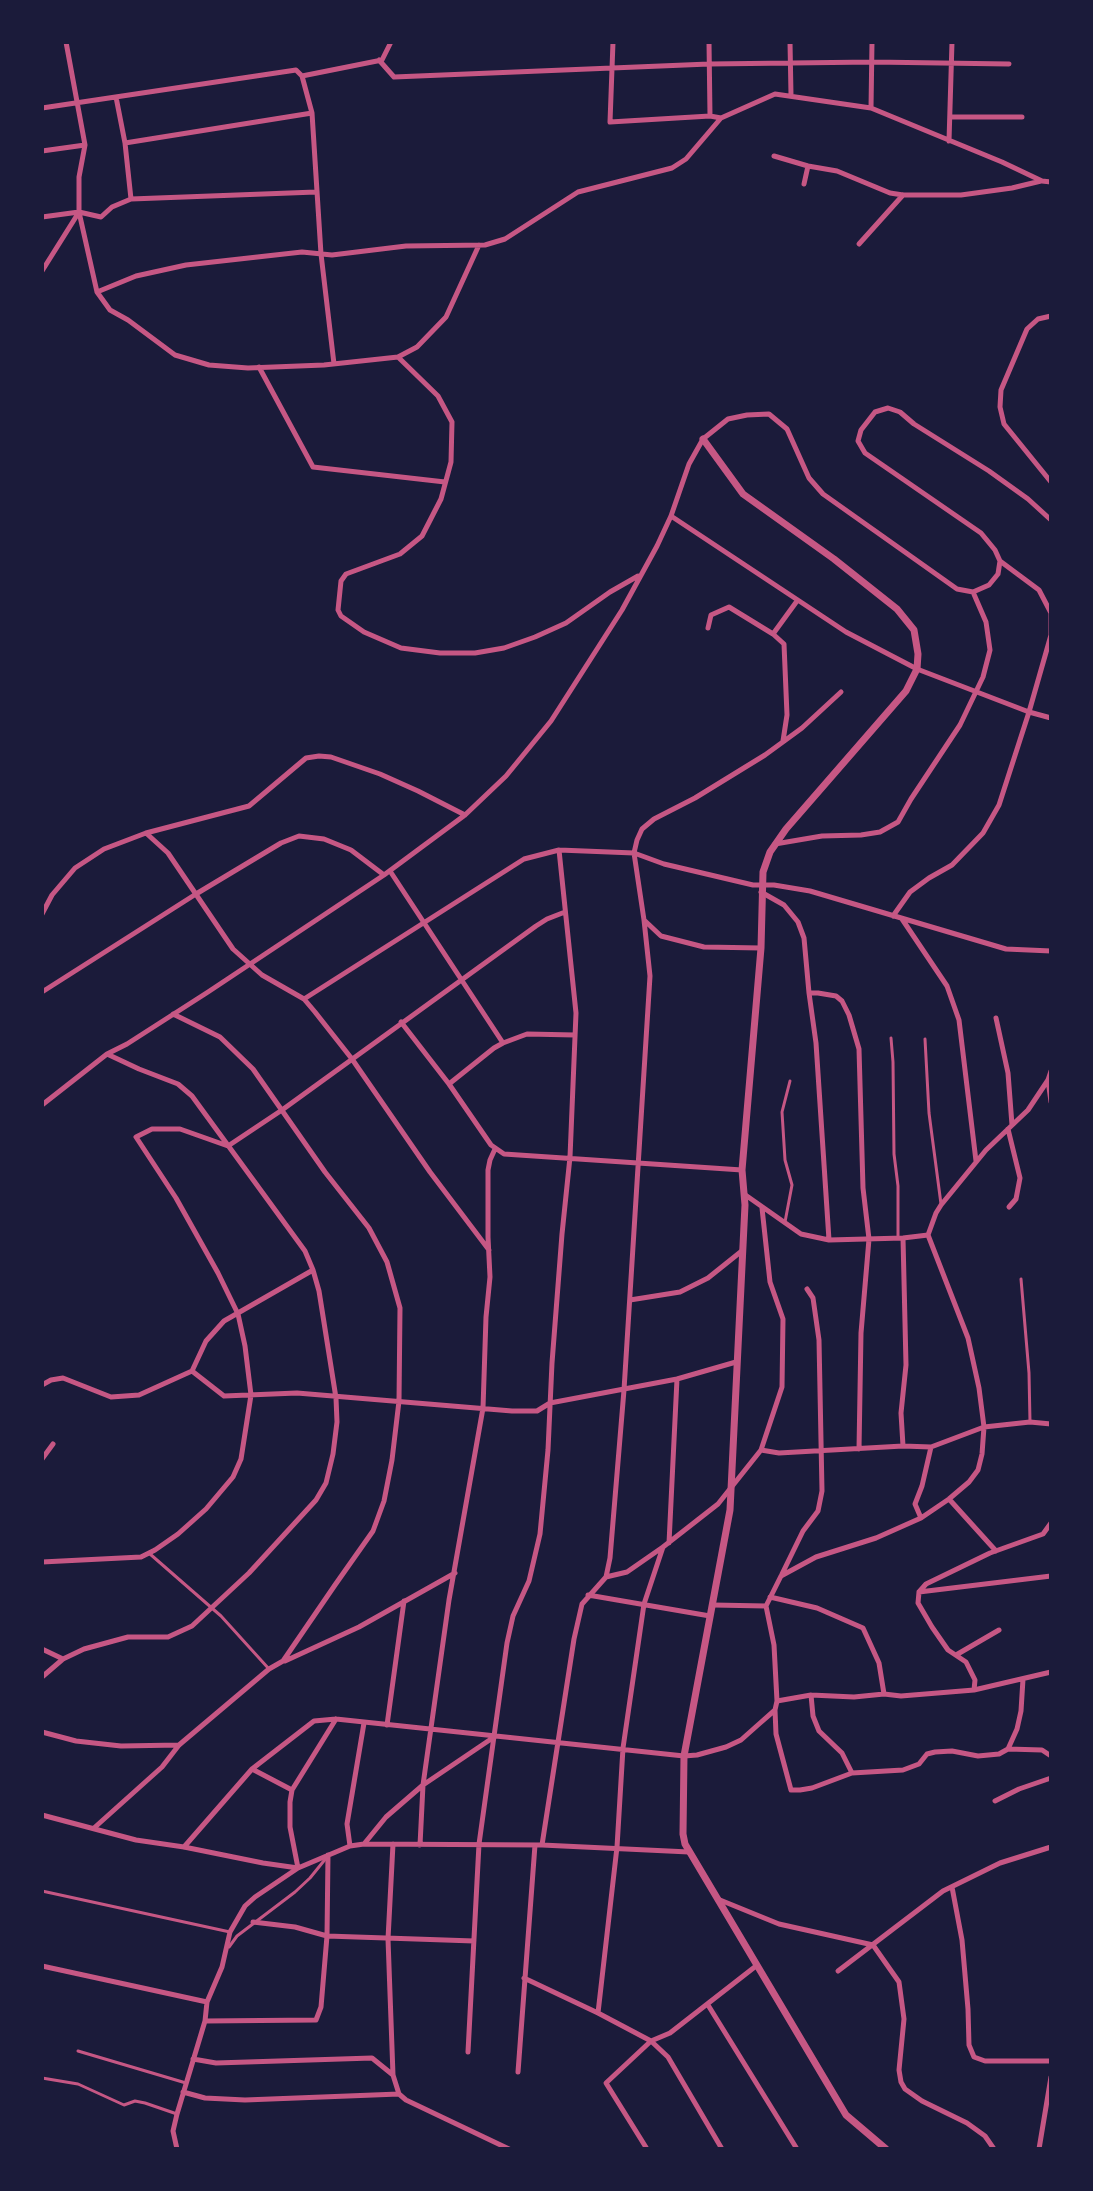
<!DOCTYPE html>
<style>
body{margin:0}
#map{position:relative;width:1093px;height:2191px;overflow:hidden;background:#1b1b3a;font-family:"IBM Plex Sans",sans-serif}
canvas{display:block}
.frame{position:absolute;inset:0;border:44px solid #1b1b3a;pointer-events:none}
</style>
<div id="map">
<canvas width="1093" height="2191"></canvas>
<div class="frame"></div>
</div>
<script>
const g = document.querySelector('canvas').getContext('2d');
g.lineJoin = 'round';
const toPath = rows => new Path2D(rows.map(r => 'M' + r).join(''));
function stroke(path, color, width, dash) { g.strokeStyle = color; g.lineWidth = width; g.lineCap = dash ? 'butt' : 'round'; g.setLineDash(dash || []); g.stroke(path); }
stroke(toPath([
 [891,1038,893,1062,894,1154,898,1186,898,1237],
 [925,1039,929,1113,941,1204],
 [785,1222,792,1185,785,1160,782,1112,790,1081],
 [1021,1279,1029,1373,1030,1422],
 [150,1554,221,1616,269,1669],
 [42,1891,230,1932],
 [229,1947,237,1936,295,1892,310,1878,327,1857],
 [78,2051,186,2083],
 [42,2078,78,2084,124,2105,135,2101,145,2103,177,2114]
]), '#c65784', 3);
stroke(toPath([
 [613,42,610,122,710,116,721,118],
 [709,42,710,116],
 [790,42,791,95],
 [379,60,394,77,709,64,873,62,1009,64],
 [302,76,382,60,391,42],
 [116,97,125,143,131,199],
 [42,108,296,70,302,76,312,113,321,254,334,364],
 [871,108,872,42],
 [950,117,1022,117],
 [949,141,952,42],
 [125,143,312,113],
 [42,151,85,145],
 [774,156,808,166,837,171,890,193,903,195,961,195,1012,188,1041,181],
 [804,184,808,166],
 [79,212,97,292,110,310,128,320,175,355,209,365,248,368,324,365,398,357,417,347,446,317,479,245],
 [42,217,79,212,101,217,112,207,131,199,316,192],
 [859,244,903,195],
 [42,271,79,212,79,177,85,145,66,42],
 [97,292,136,276,186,265,302,252,332,255,406,246,485,245,505,239,578,192,672,168,686,159,721,118,775,94,871,108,1002,162,1042,181,1051,182],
 [1051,316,1038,319,1027,329,1001,390,1000,407,1004,424,1051,482],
 [398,357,438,396,452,422,451,462,441,499,422,536,400,554,346,574,341,581,338,610,341,616,364,632,401,648,440,653,475,653,504,648,535,637,566,623,610,592,638,576],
 [259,367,313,467,445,482],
 [671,516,846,632,917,669,1029,712,1051,718],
 [708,628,711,615,729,607,773,634,784,644,787,715,783,741],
 [773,634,797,601],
 [465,815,418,791,380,774,331,757,319,756,306,758,249,806,146,833,168,853,233,949,262,975,304,999,315,1012,352,1059,430,1172,489,1250],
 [775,844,822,836,861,835,880,832,898,822,911,799,960,725,983,677,990,650,986,622,973,592],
 [390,871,503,1043],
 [761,892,784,905,798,922,804,938,809,993,816,1043,829,1240],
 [42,914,52,895,75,868,104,849,146,833],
 [893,916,910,892,929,878,952,865,983,833,999,805,1029,712,1051,635,1051,613,1039,590,1000,561],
 [902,919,947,986,959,1020,976,1161],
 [644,920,661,936,704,947,761,948],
 [42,992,196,894,281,843,299,836,324,839,351,850,384,875],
 [809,993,818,993,836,996,842,1001,849,1015,859,1049,863,1188,869,1239,861,1333,859,1449],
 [304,999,524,859,559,850,634,853,664,864,753,885,774,885,810,891,1006,949,1051,951],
 [996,1018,1008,1073,1012,1125],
 [401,1022,449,1084,491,1145,504,1154,742,1170],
 [1048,1080,1051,1102],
 [449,1084,494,1048,503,1043,527,1034,575,1035],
 [42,1105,107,1054,127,1044,208,992,384,875,465,815,506,776,551,721,622,610,657,546,671,516,689,464,703,439,728,419,747,415,769,414,787,429,809,478,823,494,957,589,973,592,989,585,998,574,1000,561,995,550,981,533,865,453,858,441,861,430,875,412,888,408,900,412,914,424,989,471,1028,499,1051,520],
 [1008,1129,1020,1178,1016,1199,1009,1207],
 [744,1194,801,1234,829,1240,903,1238,928,1235],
 [903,1238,906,1365,901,1413,903,1446],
 [630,1300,680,1292,708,1278,743,1250],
 [192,1371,224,1396,297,1393,512,1411,537,1411,550,1403,677,1379,736,1362],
 [42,1385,51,1380,63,1378,111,1397,139,1395,192,1371,206,1341,224,1321,313,1270],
 [761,1450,779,1453,903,1446,931,1447,984,1427,1030,1422,1051,1424],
 [42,1459,53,1444],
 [949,1499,996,1551],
 [921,1518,915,1504,922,1486,931,1447],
 [669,1543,677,1379],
 [663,1547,644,1604,623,1748,617,1847,598,2013,651,2041,668,2057,722,2149],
 [42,1562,141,1557,155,1550,178,1534,206,1509,233,1477,241,1459,251,1395,245,1346,238,1314,218,1273,176,1198,136,1137,152,1129,180,1129,228,1146,282,1110,536,926,547,919,565,912],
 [782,1574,803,1531,818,1511,822,1491,819,1340,813,1298,807,1289],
 [606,1577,627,1572,663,1547,718,1504,761,1450,782,1387,783,1319,770,1282,762,1208],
 [919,1592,1051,1576],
 [588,1595,710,1616],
 [770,1597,817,1608,863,1628,879,1663,884,1694],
 [713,1605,766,1606],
 [42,1649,63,1659],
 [956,1655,999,1630],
 [285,1661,359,1627,455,1573],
 [42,1677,63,1659,84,1649,128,1637,168,1637,192,1626,249,1573,316,1500,326,1483,333,1454,337,1422,336,1398,319,1291,313,1270,305,1251,192,1096,178,1084,139,1069,107,1054],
 [974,1690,975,1680,966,1662,948,1650,932,1627,918,1603,919,1592,926,1584,990,1553,1043,1534,1051,1523],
 [811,1695,813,1716,819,1731,842,1753,852,1773],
 [777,1701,811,1695,854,1697,884,1694,901,1696,974,1690,1051,1672],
 [775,1710,776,1734,791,1790,800,1790,812,1788,852,1773,903,1770,919,1764,927,1754,935,1752,952,1751,978,1756,999,1754,1008,1749,1042,1750,1051,1756],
 [387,1725,404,1601],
 [42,1732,76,1741,121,1746,179,1745],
 [1008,1749,1017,1729,1021,1711,1023,1679],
 [252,1769,292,1790],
 [995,1801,1019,1789,1051,1778],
 [42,1815,136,1840,184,1847,263,1863,298,1868,290,1827,290,1802,292,1790,336,1719],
 [94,1828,162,1767,179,1745,269,1669,283,1661,335,1585,373,1531,384,1501,392,1460,399,1401,400,1308,387,1262,369,1228,325,1172,253,1069,220,1037,173,1014],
 [364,1844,386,1817,423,1785,494,1737],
 [393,1844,388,1939,393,2075,399,2094],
 [420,1845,423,1785,449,1600,483,1408,486,1317,490,1277,488,1237,488,1170,490,1160,495,1149],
 [542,1845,574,1639,582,1604,606,1577,610,1558,624,1390,650,976,644,920,634,853,637,840,642,829,654,819,695,798,765,755,802,728,841,692],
 [350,1846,347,1824,364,1723],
 [184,1847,252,1769,314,1721,336,1719,684,1756,697,1755,726,1747,741,1740,759,1724,775,1710,777,1701,774,1645,766,1606,781,1576,816,1557,876,1538,921,1518,949,1499,969,1482,978,1470,982,1454,984,1427,979,1388,968,1338,928,1235,936,1213,941,1205,986,1150,1028,1110,1048,1080,1051,1071],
 [952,1887,962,1940,968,2009,969,2045,974,2057,985,2061,1051,2061],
 [720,1900,779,1924,873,1945,899,1982,904,2019,899,2070,901,2082,905,2089,922,2101,967,2123,985,2136,994,2149],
 [253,1922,295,1927,327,1936,474,1941],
 [42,1966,207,2002],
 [838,1971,943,1891,1000,1863,1051,1847],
 [524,1978,598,2013],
 [708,2005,797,2149],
 [205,2021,316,2020,321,2007,327,1936,328,1855],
 [468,2052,479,1844,507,1643,513,1616,529,1581,540,1534,548,1450,552,1363,562,1234,570,1157,576,1013,559,850],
 [193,2059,216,2063,372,2058,393,2075],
 [518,2072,535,1845],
 [183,2092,205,2098,245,2100,399,2094,406,2100,509,2149],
 [177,2149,173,2131,177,2114,205,2021,207,2002,222,1967,230,1932,245,1906,255,1897,298,1868,350,1846,364,1844,542,1845,689,1852],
 [647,2149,606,2083,651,2041,670,2033,756,1966],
 [1039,2149,1051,2077]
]), '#c65784', 5);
stroke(toPath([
 [703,439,743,494,834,559,897,609,914,630,918,654,917,669,906,691,786,829,770,852,763,872,761,948,742,1170,745,1205,730,1510,684,1756,683,1834,685,1844,846,2115,886,2149]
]), '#c65784', 7);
</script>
